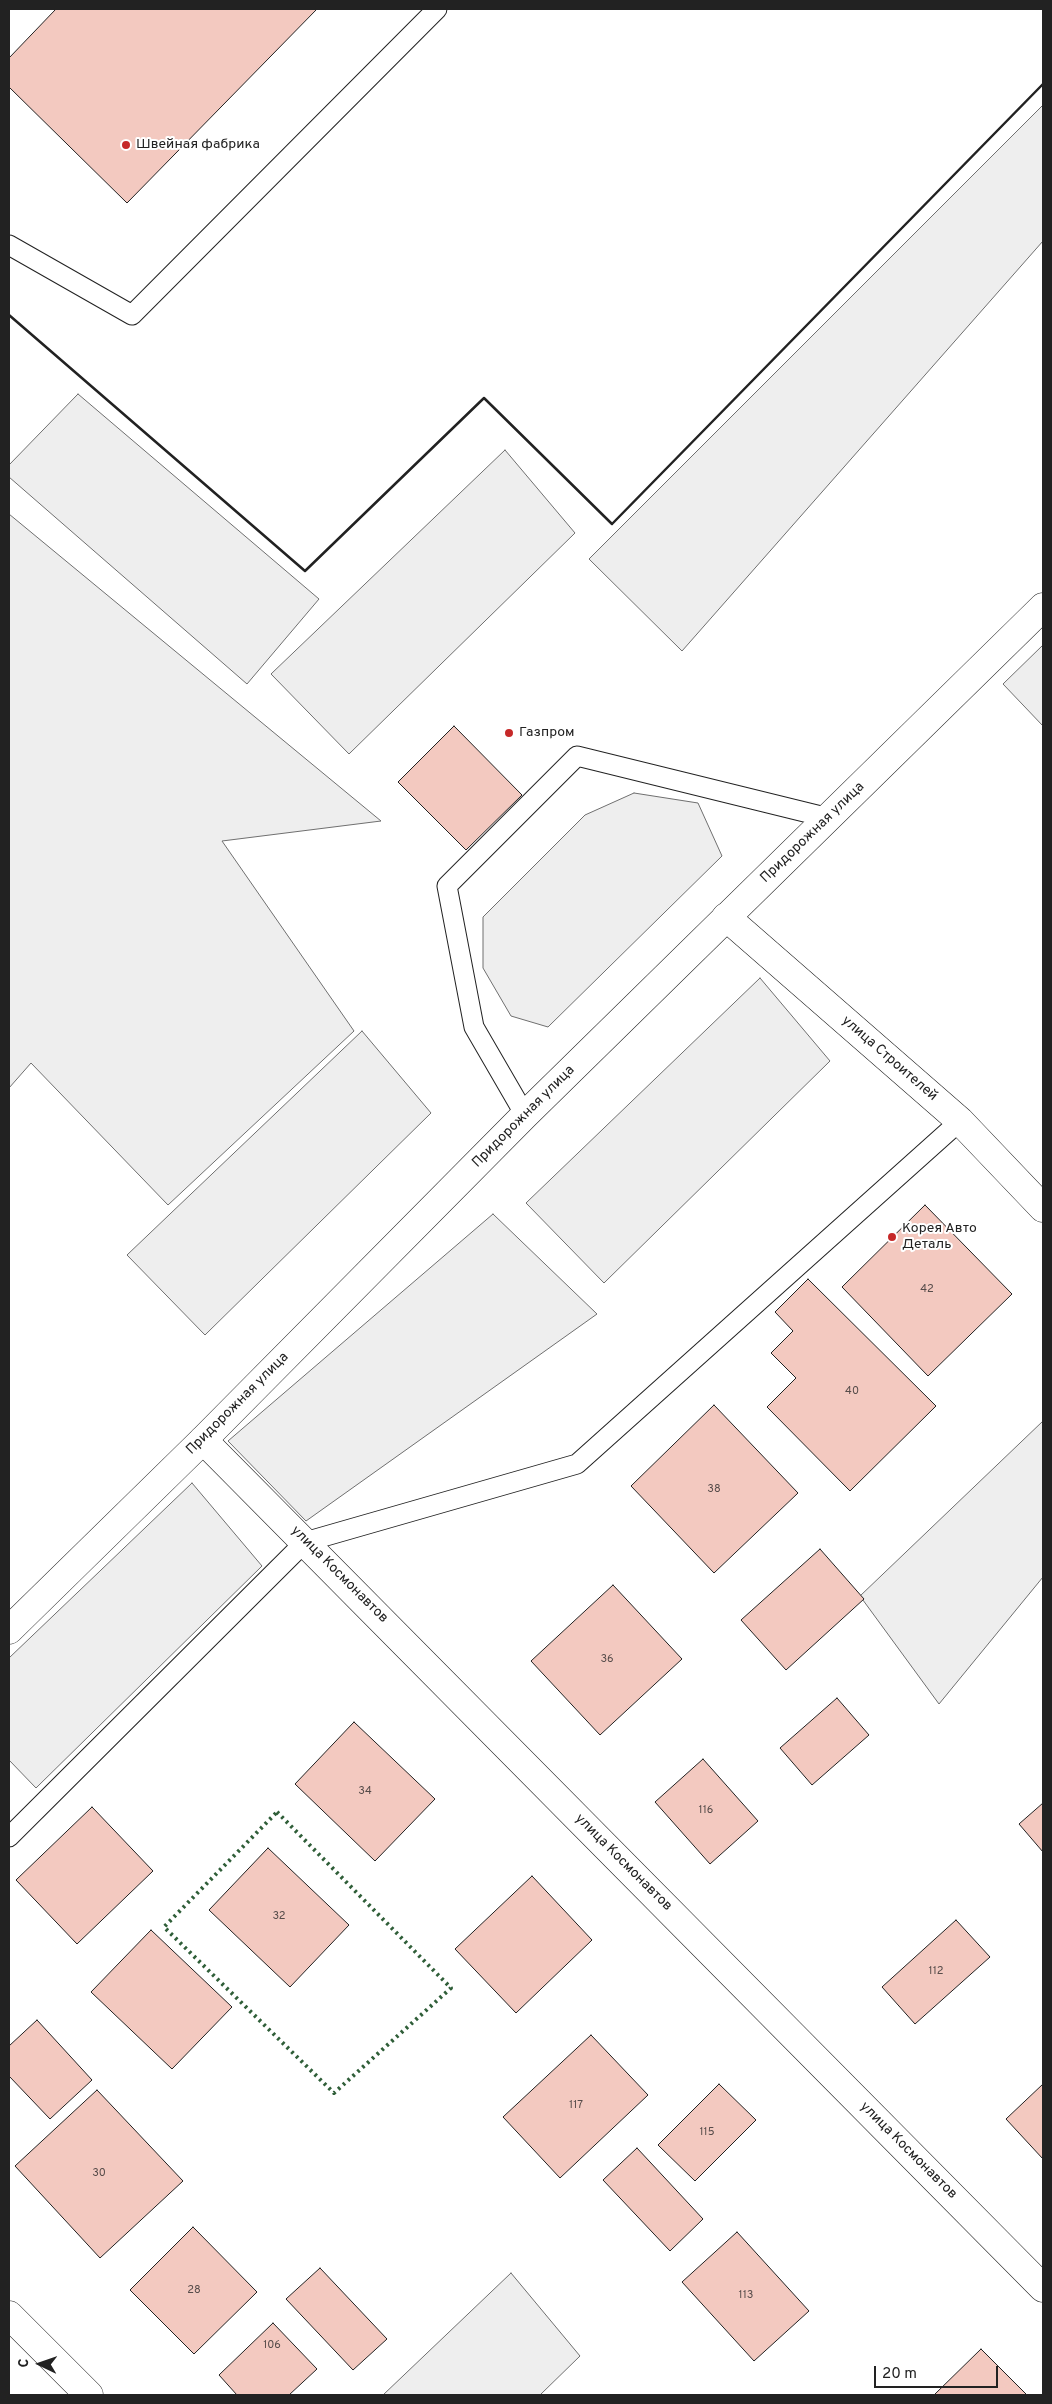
<!DOCTYPE html>
<meta charset="utf-8">
<style>
body{margin:0}
#map{position:relative;width:1052px;height:2404px;overflow:hidden;background:#fff;font-family:Overpass,sans-serif}
canvas{display:block}
.frame{position:absolute;inset:0;border:10px solid #222;pointer-events:none}
.north{position:absolute;left:15px;top:2339px;width:50px;height:50px;-webkit-text-stroke:4px #fff;paint-order:stroke;rotate:273deg;font-size:14px;font-weight:700;line-height:20px;text-align:center;color:#222}
.north::after{content:'';display:block;margin:auto;width:18px;height:22px;background:#222;clip-path:polygon(50% 0,100% 100%,50% 72%,0 100%)}
.scale{position:absolute;left:874px;top:2366px;width:124px;height:22px;box-sizing:border-box;border:2px solid #222;border-top:0;padding-left:6px;font-size:15px;line-height:18px;white-space:nowrap;color:#222;-webkit-text-stroke:4px #fff;paint-order:stroke}
</style>
<div id="map">
<canvas width="1052" height="2404"></canvas>
<div class="frame"></div>
<div class="north">С</div>
<div class="scale">20 m</div>
</div>
<script>
const g = document.querySelector('canvas').getContext('2d');
g.lineJoin = 'round';
function paint(path, color) { g.fillStyle = color; g.fill(path, 'evenodd'); }
const toPath = rows => new Path2D(rows.map(r => 'M' + r).join(''));
function stroke(path, color, width, dash) { g.strokeStyle = color; g.lineWidth = width; g.lineCap = dash ? 'butt' : 'round'; g.setLineDash(dash || []); g.stroke(path); }
function label(font, color, halo, rows, align = 'center') {
  g.font = font + ' Overpass,sans-serif'; g.lineWidth = 4; g.setLineDash([]); g.textBaseline = 'middle'; g.strokeStyle = halo; g.fillStyle = color; for (const [text, x, y, turn = 0] of rows) {
    g.save(); g.translate(x, y); g.rotate((+turn || 0) * Math.PI / 180); g.textAlign = isNaN(turn) ? turn : align; if (halo) g.strokeText(text, 0, 0); g.fillText(text, 0, 0); g.restore();
  }
}
const green = toPath([
 [1043,105,1043,241,682,651,589,559,1043,105],
 [78,394,319,599,247,684,9,477,9,465,78,394],
 [505,450,575,533,349,754,271,674,505,450],
 [9,514,381,821,222,841,354,1031,168,1205,31,1063,9,1088,9,514],
 [1043,645,1043,726,1003,684,1043,645],
 [634,793,698,803,722,856,548,1027,511,1016,483,968,483,917,585,815,634,793],
 [760,978,830,1061,604,1283,526,1203,760,978],
 [362,1031,431,1113,205,1335,127,1255,362,1031],
 [493,1214,597,1314,306,1521,228,1441,493,1214],
 [1043,1421,1043,1577,939,1704,860,1596,1043,1421],
 [192,1483,262,1566,36,1788,9,1760,9,1658,192,1483],
 [511,2273,580,2356,540,2395,383,2395,511,2273]
]);
paint(green, '#eee');
stroke(green, '#6f6f6f', 1);
const building = toPath([
 [56,9,317,9,127,203,9,87,9,58,56,9],
 [454,726,522,795,466,850,398,782,454,726],
 [925,1205,1012,1294,928,1376,842,1287,925,1205],
 [808,1279,936,1406,850,1491,767,1407,796,1378,771,1353,793,1331,775,1312,808,1279],
 [714,1405,798,1493,714,1573,631,1486,714,1405],
 [820,1549,864,1599,786,1670,741,1620,820,1549],
 [613,1585,682,1659,600,1735,531,1661,613,1585],
 [837,1698,869,1735,812,1785,780,1748,837,1698],
 [354,1722,435,1799,375,1861,295,1784,354,1722],
 [703,1759,758,1821,710,1864,655,1802,703,1759],
 [1043,1803,1043,1852,1019,1824,1043,1803],
 [92,1807,153,1871,77,1944,16,1880,92,1807],
 [268,1848,349,1925,290,1987,209,1910,268,1848],
 [532,1876,592,1940,516,2013,455,1949,532,1876],
 [956,1920,990,1957,915,2024,882,1987,956,1920],
 [151,1930,232,2007,172,2069,91,1992,151,1930],
 [37,2020,92,2080,50,2119,9,2076,9,2046,37,2020],
 [591,2035,648,2095,560,2178,503,2117,591,2035],
 [719,2084,756,2120,695,2181,658,2145,719,2084],
 [1043,2084,1043,2159,1006,2119,1043,2084],
 [97,2090,183,2181,100,2258,15,2166,97,2090],
 [637,2148,703,2219,670,2251,603,2180,637,2148],
 [193,2227,257,2292,194,2354,130,2290,193,2227],
 [737,2232,809,2311,754,2361,682,2282,737,2232],
 [320,2268,387,2339,353,2370,286,2299,320,2268],
 [273,2323,317,2369,289,2395,237,2395,219,2375,273,2323],
 [981,2349,1027,2395,934,2395,981,2349]
]);
paint(building, '#f3c9c0');
stroke(building, '#222', 1);
const lane = toPath([
 [9,245,132,315,437,9],
 [525,1115,474,1027,447,886,577,756,829,818],
 [9,1837,305,1542,577,1464,960,1121]
]);
const street = toPath([
 [726,917,960,1121,1043,1208],
 [203,1440,1043,2288],
 [9,2315,89,2395]
]);
const primary = toPath([
 [9,1630,203,1440,525,1115,1043,607]
]);
stroke(lane, '#222', 21);
stroke(street, '#222', 29);
stroke(primary, '#222', 29);
stroke(lane, '#fff', 19);
stroke(street, '#fff', 28);
stroke(primary, '#fff', 28);
stroke(toPath([
 [277,1812,451,1988,334,2093,164,1927,277,1812]
]), '#2f5e38', 4, [2.5, 4]);
stroke(toPath([
 [9,315,305,571,484,398,612,524,1043,84]
]), '#222', 2.5);
for (const [x, y, r, color] of [
 [126,145,5,"#c62828"],
 [509,733,5,"#c62828"],
 [892,1237,5,"#c62828"]
]) { const dot = new Path2D(); dot.arc(x, y, r, 0, 2 * Math.PI); g.fillStyle = color; g.fill(dot); stroke(dot, '#fff', 2); }
label('11px', '#564c4a', null, [
 ["42",927,1290],
 ["40",852,1392],
 ["38",714,1490],
 ["36",607,1660],
 ["34",365,1792],
 ["116",706,1811],
 ["32",279,1917],
 ["112",936,1972],
 ["117",576,2106],
 ["115",707,2133],
 ["30",99,2174],
 ["28",194,2291],
 ["113",746,2296],
 ["106",272,2346]
]);
label('14px', '#222', '#fff', [
 ["Швейная фабрика",136,145],
 ["Газпром",519,733],
 ["Корея Авто",902,1229],
 ["Деталь",902,1245]
], 'left');
label('14px', '#222', '#fff', [
 ["Придорожная улица",813,833,-44],
 ["улица Строителей",889,1059,41],
 ["Придорожная улица",524,1117,-45],
 ["Придорожная улица",238,1404,-45],
 ["улица Космонавтов",339,1575,45],
 ["улица Космонавтов",623,1863,45],
 ["улица Космонавтов",908,2151,45]
]);
</script>
